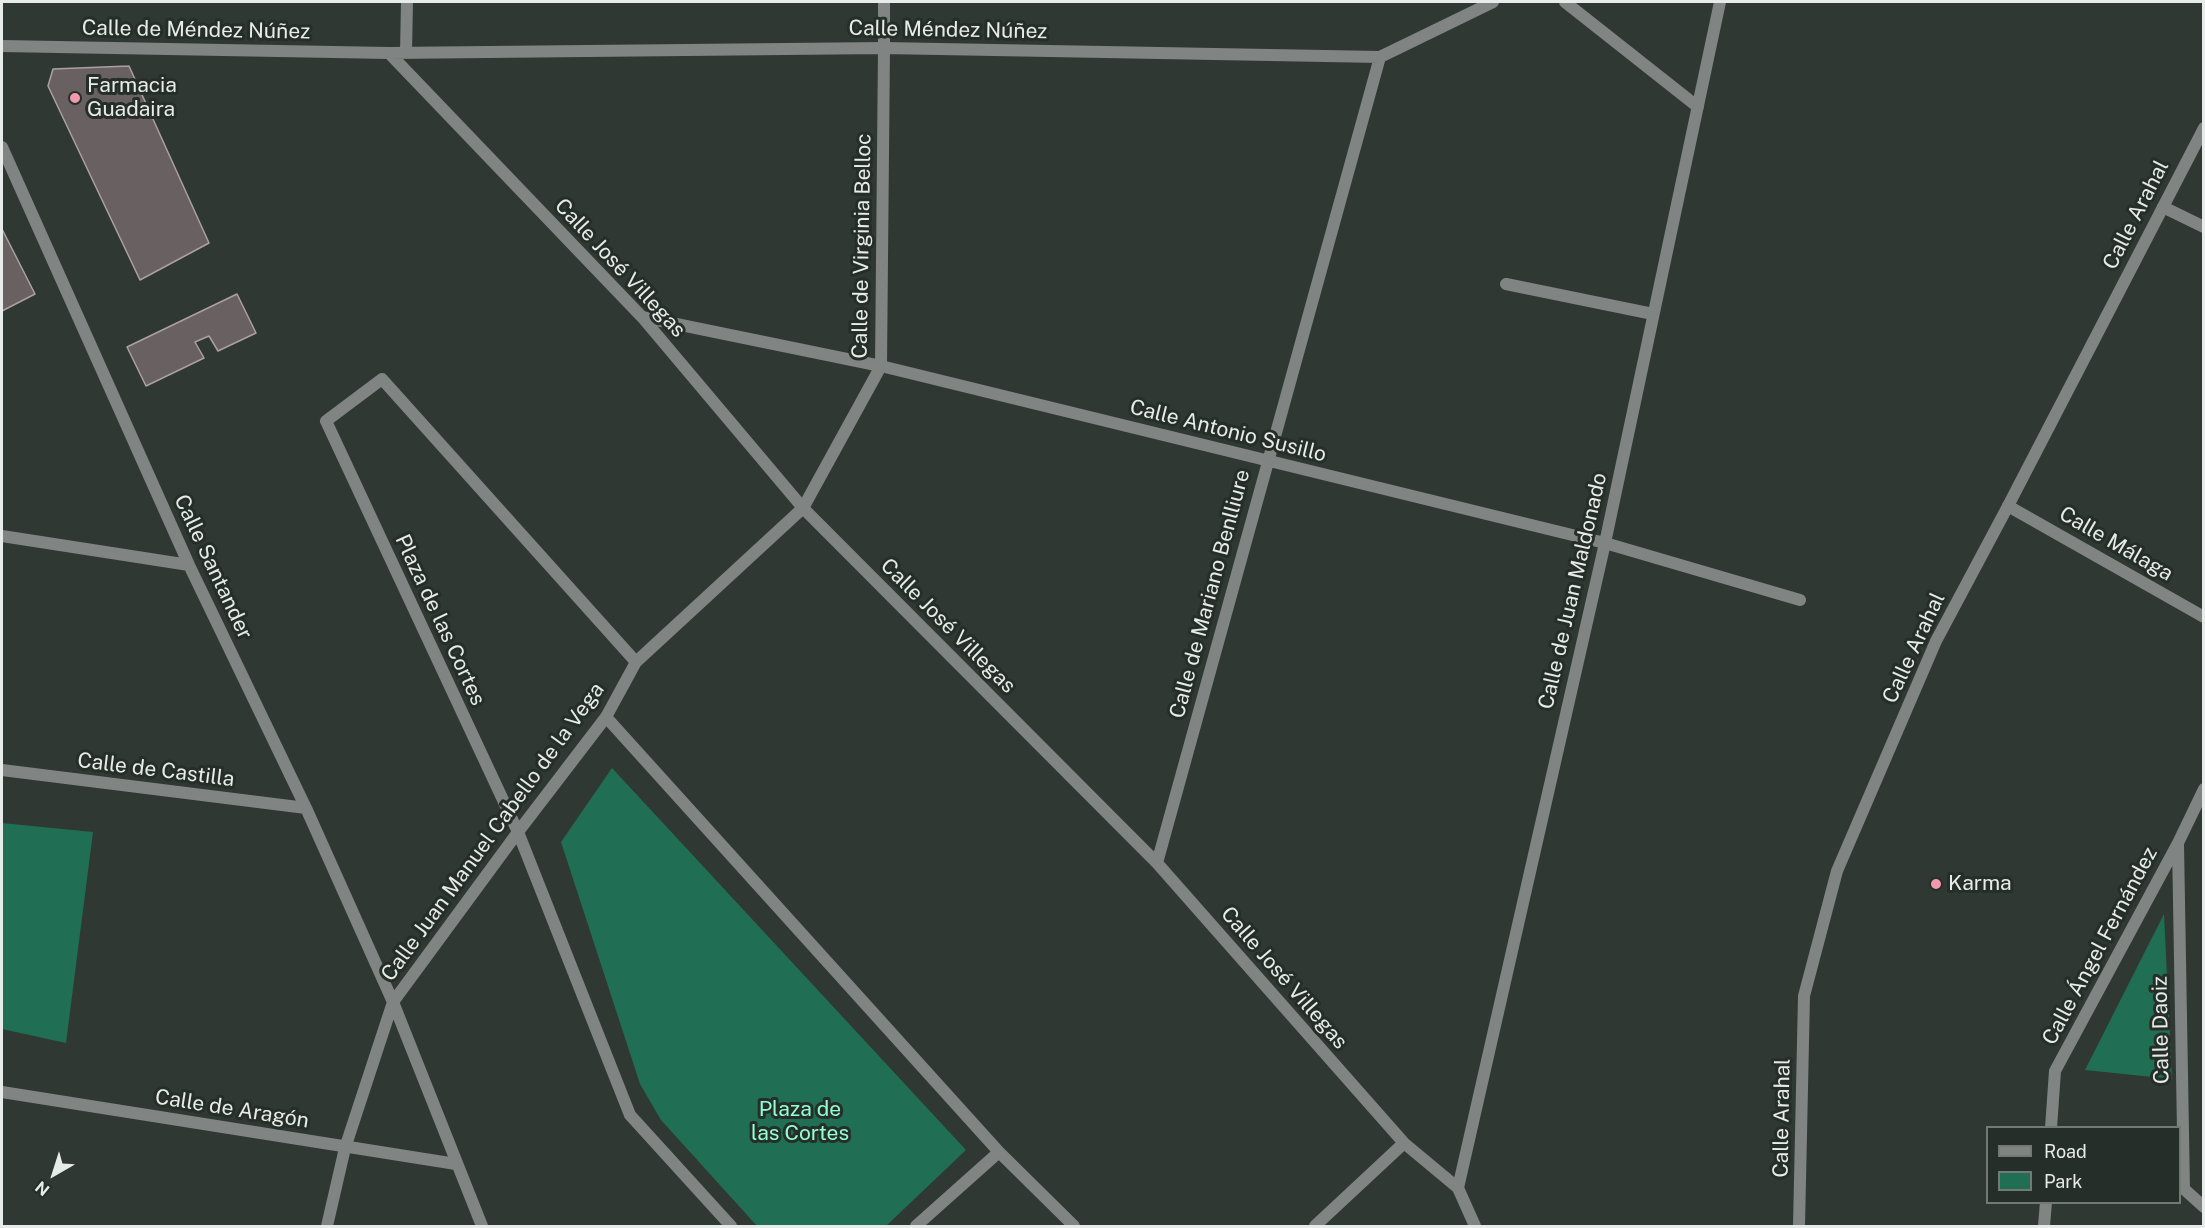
<!DOCTYPE html>
<meta charset="utf-8">
<style>
body{margin:0}
#map{position:relative;width:2205px;height:1228px;overflow:hidden;background:#303834;font-family:"Public Sans",sans-serif}
canvas{display:block}
.frame{position:absolute;inset:0;border:3px solid #e7ebe9;pointer-events:none}
.legend{position:absolute;left:1986px;top:1126px;width:195px;height:78px;box-sizing:border-box;background:#262e2a;border:2px solid #737a76;margin:0;padding:8px 10px;list-style:none;font-size:18px;color:#e7ebe9}
.legend li{display:flex;align-items:center;gap:12px;height:30px}
.legend b{width:30px;border:2px solid #737a76}
.north{position:absolute;left:24px;top:1144px;width:60px;height:60px;-webkit-text-stroke:4px #262e2a;paint-order:stroke;rotate:219deg;font-size:16px;font-weight:700;line-height:24px;text-align:center;color:#e7ebe9}
.north::after{content:'';display:block;margin:auto;width:21px;height:27px;background:#e7ebe9;clip-path:polygon(50% 0,100% 100%,50% 72%,0 100%)}
</style>
<div id="map">
<canvas width="2205" height="1228"></canvas>
<div class="frame"></div>
<ul class="legend">
<li><b style="height:8px;background:#808482"></b>Road</li>
<li><b style="height:16px;background:#206e53"></b>Park</li>
</ul>
<div class="north">N</div>
</div>
<script>
const g = document.querySelector('canvas').getContext('2d');
g.lineJoin = 'round';
function paint(path, color) { g.fillStyle = color; g.fill(path, 'evenodd'); }
const toPath = rows => new Path2D(rows.map(r => 'M' + r).join(''));
function stroke(path, color, width, dash) { g.strokeStyle = color; g.lineWidth = width; g.lineCap = dash ? 'butt' : 'round'; g.setLineDash(dash || []); g.stroke(path); }
function label(font, color, halo, rows, align = 'center') {
  g.font = font + ' "Public Sans",sans-serif'; g.lineWidth = 6; g.setLineDash([]); g.textBaseline = 'middle'; g.strokeStyle = halo; g.fillStyle = color; for (const [text, x, y, turn = 0] of rows) {
    g.save(); g.translate(x, y); g.rotate((+turn || 0) * Math.PI / 180); g.textAlign = isNaN(turn) ? turn : align; if (halo) g.strokeText(text, 0, 0); g.fillText(text, 0, 0); g.restore();
  }
}
paint(toPath([
 [612,768,966,1150,886,1226,757,1226,661,1120,640,1084,561,842],
 [2,823,93,832,66,1043,2,1029],
 [2164,914,2172,1079,2085,1070]
]), '#206e53');
const building = toPath([
 [129,66,209,243,140,280,48,86,53,69,129,66],
 [2,229,35,294,2,311,2,229],
 [237,294,256,333,218,351,209,336,195,342,204,358,146,386,127,347,237,294]
]);
paint(building, '#696061');
stroke(building, '#aba1a3', 1.5);
stroke(toPath([
 [884,48,884,2],
 [803,508,881,366]
]), '#808482', 12);
stroke(toPath([
 [1565,2,1698,107],
 [2,46,389,53,884,48,1380,57,1493,2],
 [406,52,407,2],
 [389,53,642,317,803,508,1157,863,1404,1143,1458,1188,1475,1226],
 [2,147,189,565,306,808,393,1002,482,1226],
 [2163,207,2204,227],
 [1506,284,1653,314],
 [642,317,881,366,1605,543,1800,600],
 [881,366,884,48],
 [2008,506,2204,617],
 [2,536,189,565],
 [636,662,382,379,326,421,518,832,630,1115,731,1226],
 [606,717,999,1152,1074,1226],
 [2,770,306,808],
 [2178,844,2184,1189,2204,1207],
 [1157,863,1380,57],
 [2,1092,456,1164],
 [2051,1128,2055,1071,2178,843,2204,789],
 [1458,1188,1605,543,1720,2],
 [327,1226,345,1148,393,1002,518,832,606,717,636,662,803,508],
 [916,1226,999,1152],
 [1315,1226,1404,1143],
 [2044,1226,2046,1202]
]), '#808482', 12);
stroke(toPath([
 [1799,1226,1804,996,1837,871,1936,641,2008,506,2204,128]
]), '#808482', 12);
for (const [x, y, r, color] of [
 [75,98,6,"#f29aad"],
 [1936,884,6,"#f29aad"]
]) { const dot = new Path2D(); dot.arc(x, y, r, 0, 2 * Math.PI); g.fillStyle = color; g.fill(dot); stroke(dot, '#262e2a', 2); }
label('21px', '#e7ebe9', '#262e2a', [
 ["Calle de Méndez Núñez",196,30,1],
 ["Calle Méndez Núñez",948,30,1],
 ["Calle Arahal",2136,215,-63],
 ["Calle de Virginia Belloc",862,246,-89],
 ["Calle José Villegas",620,268,47],
 ["Calle Antonio Susillo",1228,431,14],
 ["Calle Málaga",2116,544,30],
 ["Calle Santander",213,567,65],
 ["Calle de Juan Maldonado",1573,591,-77],
 ["Calle de Mariano Benlliure",1210,594,-75],
 ["Plaza de las Cortes",440,620,65],
 ["Calle José Villegas",948,626,45],
 ["Calle Arahal",1914,648,-65],
 ["Calle de Castilla",156,770,7],
 ["Calle Juan Manuel Cabello de la Vega",493,832,-54],
 ["Calle Ángel Fernández",2100,946,-62],
 ["Calle José Villegas",1284,978,49],
 ["Calle Daoiz",2161,1030,-91],
 ["Calle de Aragón",232,1109,9],
 ["Calle Arahal",1782,1118,-89]
]);
label('21px', '#e7ebe9', '#262e2a', [
 ["Farmacia",87,86],
 ["Guadaira",87,110],
 ["Karma",1948,884]
], 'left');
label('21px', '#92fed3', '#262e2a', [
 ["Plaza de",800,1110],
 ["las Cortes",800,1134]
]);
</script>
